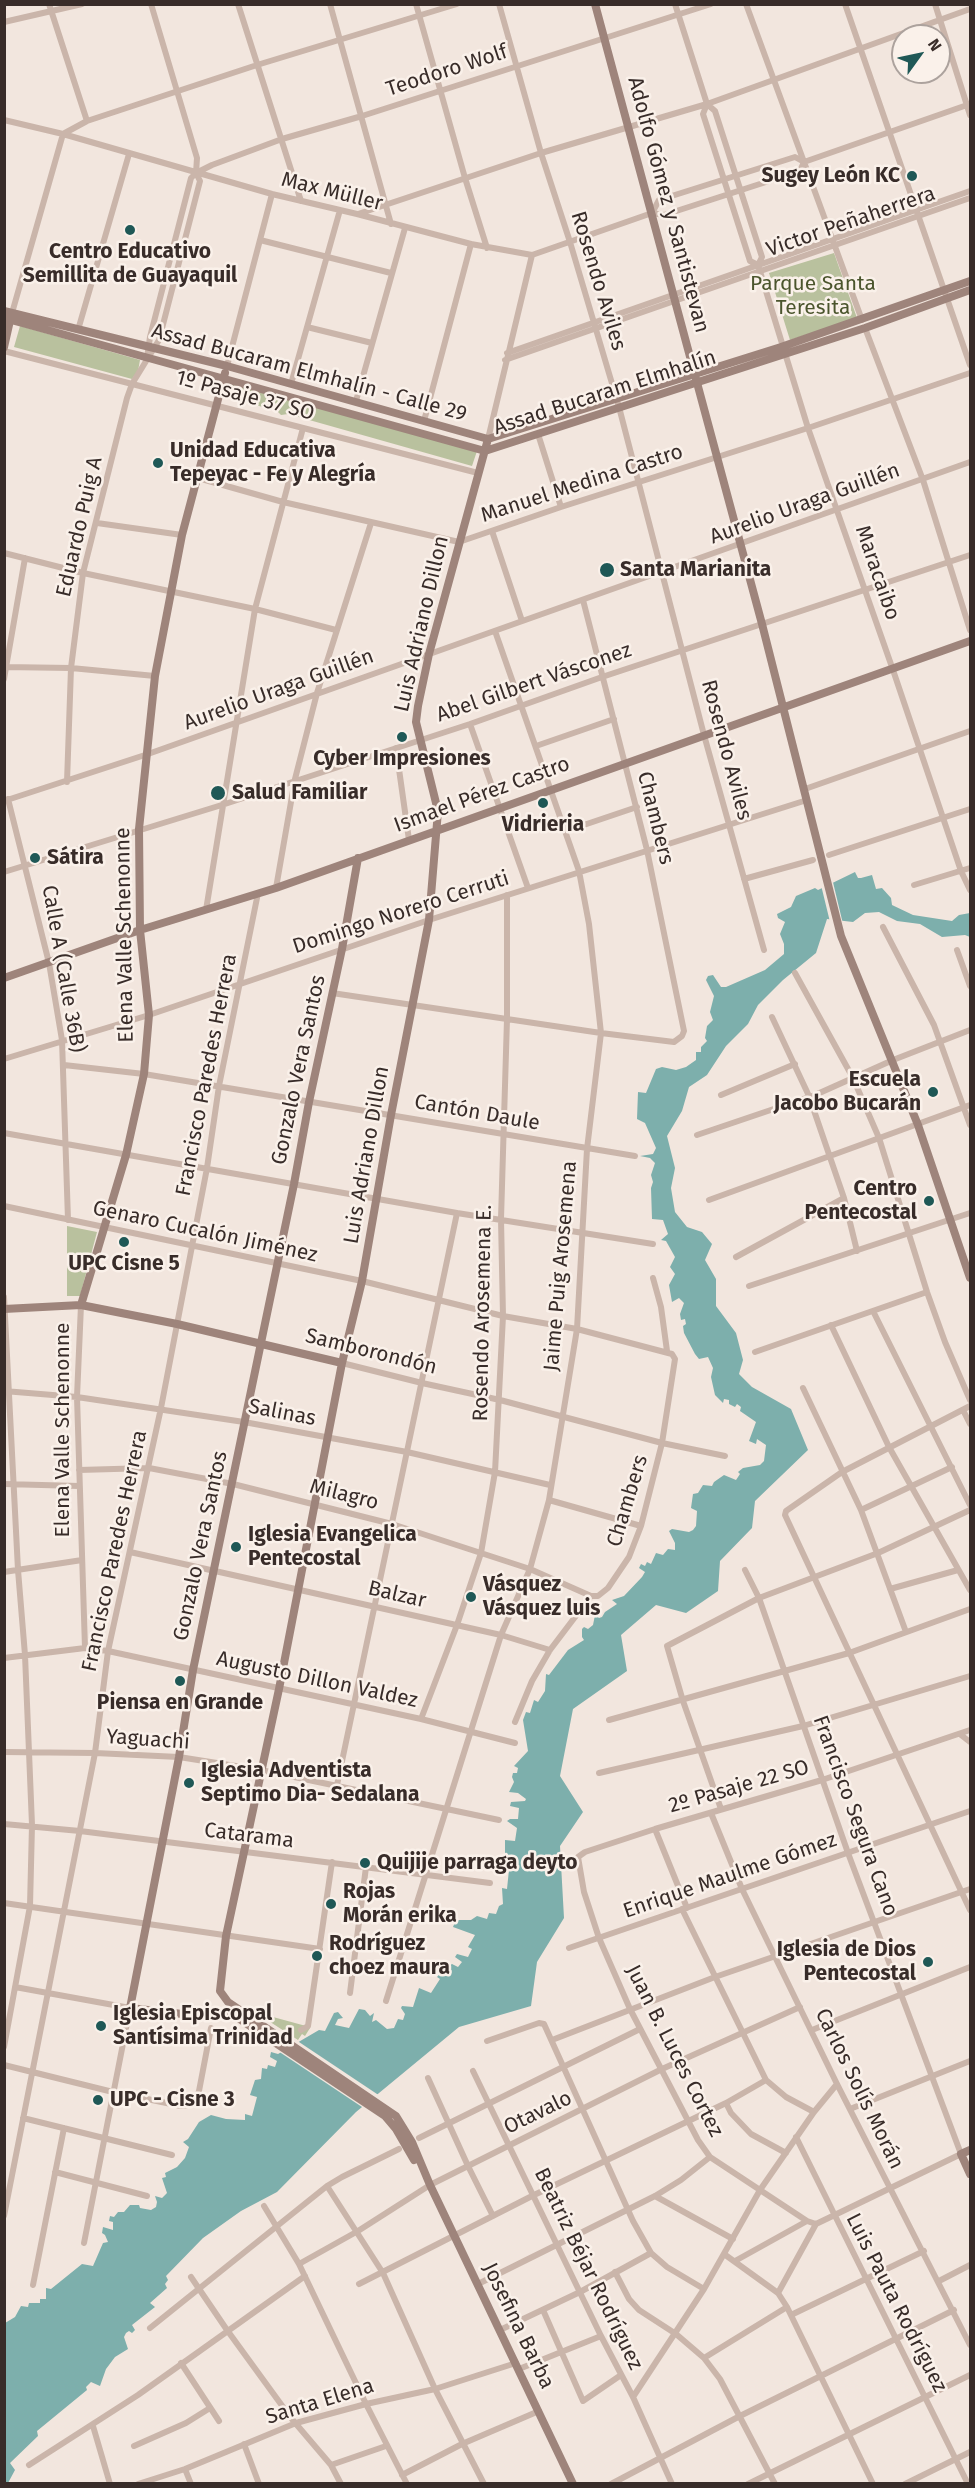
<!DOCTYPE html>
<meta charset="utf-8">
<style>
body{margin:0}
#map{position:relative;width:975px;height:2488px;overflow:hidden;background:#f2e6de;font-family:"Fira Sans",sans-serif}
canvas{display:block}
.frame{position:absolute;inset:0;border:6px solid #382c29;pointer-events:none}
.north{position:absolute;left:891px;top:24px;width:60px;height:60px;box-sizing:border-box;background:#faf1ea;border:2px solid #aca29d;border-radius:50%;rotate:57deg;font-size:16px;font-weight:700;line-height:24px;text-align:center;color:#382c29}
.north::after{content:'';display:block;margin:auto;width:21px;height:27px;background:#1f5856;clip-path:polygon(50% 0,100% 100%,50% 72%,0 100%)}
</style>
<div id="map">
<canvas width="975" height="2488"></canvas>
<div class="frame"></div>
<div class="north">N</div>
</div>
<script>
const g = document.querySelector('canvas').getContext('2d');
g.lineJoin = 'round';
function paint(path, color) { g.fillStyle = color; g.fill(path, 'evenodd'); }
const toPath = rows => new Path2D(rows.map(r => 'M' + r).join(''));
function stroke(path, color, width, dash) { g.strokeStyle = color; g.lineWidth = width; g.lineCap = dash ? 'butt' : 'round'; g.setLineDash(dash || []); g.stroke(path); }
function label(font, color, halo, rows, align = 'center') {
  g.font = font + ' "Fira Sans",sans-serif'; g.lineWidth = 5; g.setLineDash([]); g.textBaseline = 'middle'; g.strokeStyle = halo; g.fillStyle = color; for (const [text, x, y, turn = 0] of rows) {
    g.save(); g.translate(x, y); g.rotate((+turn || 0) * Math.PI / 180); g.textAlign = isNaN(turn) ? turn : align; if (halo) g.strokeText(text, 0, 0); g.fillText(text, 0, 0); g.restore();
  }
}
paint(toPath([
 [834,253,857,318,790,340,769,273],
 [20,326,140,360,138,371,132,379,14,347],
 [227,381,477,451,472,466,288,414,281,415,277,411,223,396],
 [67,1226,97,1232,80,1296,67,1296],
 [262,2014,306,2026,310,2028,305,2036,302,2034,298,2040,261,2016]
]), '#b9c19e');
paint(toPath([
 [855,872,858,878,861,878,872,875,876,889,882,888,891,898,892,905,913,915,952,921,959,915,970,913,970,937,965,935,942,937,920,924,897,921,879,912,865,913,853,922,827,919,816,953,783,980,758,1005,748,1024,726,1046,707,1075,689,1087,682,1111,667,1136,675,1168,671,1188,675,1212,687,1227,702,1232,712,1244,705,1260,716,1279,716,1306,736,1333,743,1360,739,1374,752,1387,791,1409,808,1450,755,1501,752,1528,720,1561,718,1591,686,1613,656,1605,621,1635,627,1671,573,1709,560,1776,583,1812,560,1846,564,1918,537,1962,531,2006,459,2027,356,2112,277,2192,241,2211,203,2238,166,2276,168,2280,165,2284,167,2288,150,2303,155,2307,132,2325,135,2330,132,2333,129,2331,126,2333,124,2337,128,2349,115,2357,106,2369,100,2386,91,2382,86,2387,87,2390,37,2431,38,2436,10,2463,15,2470,8,2483,5,2484,5,2323,15,2317,21,2306,28,2307,29,2303,40,2303,40,2299,46,2299,46,2288,51,2289,82,2264,93,2266,103,2243,108,2242,105,2235,102,2233,103,2227,113,2230,113,2222,109,2221,110,2216,114,2217,118,2212,124,2212,130,2205,139,2205,140,2208,151,2210,156,2207,157,2202,155,2196,162,2198,167,2193,162,2178,166,2177,165,2173,177,2167,185,2158,189,2147,183,2142,188,2139,199,2122,211,2115,226,2119,245,2120,245,2114,252,2116,257,2097,250,2095,255,2080,261,2079,262,2068,267,2069,268,2065,275,2067,277,2061,270,2057,271,2052,278,2054,319,2030,325,2031,334,2013,338,2012,343,2018,338,2019,335,2025,349,2028,359,2009,365,2010,370,2016,374,2013,372,2022,376,2020,387,2029,394,2028,398,2019,403,2020,405,2014,401,2008,402,2006,413,2007,419,1988,431,1993,440,1979,437,1977,444,1969,452,1964,458,1967,462,1962,455,1957,457,1954,468,1957,472,1949,468,1947,475,1935,453,1927,456,1920,471,1920,477,1916,487,1919,489,1913,496,1914,499,1906,503,1904,502,1888,507,1889,510,1860,505,1859,505,1840,515,1841,517,1828,507,1821,510,1819,518,1819,519,1808,510,1806,511,1802,525,1801,526,1799,518,1793,509,1792,514,1782,512,1777,513,1773,517,1773,518,1768,514,1766,528,1751,523,1720,526,1712,530,1713,534,1700,538,1702,545,1691,546,1674,549,1675,568,1650,584,1640,582,1637,582,1629,584,1627,588,1629,593,1625,595,1615,599,1618,602,1617,605,1612,617,1604,612,1600,624,1596,642,1577,645,1572,639,1568,641,1564,645,1566,647,1562,651,1564,656,1553,663,1555,668,1549,675,1550,675,1543,669,1531,672,1529,689,1532,693,1530,696,1526,697,1511,691,1508,693,1494,698,1493,703,1485,712,1486,714,1482,724,1475,736,1480,740,1474,738,1472,743,1468,760,1465,764,1461,766,1445,757,1439,756,1444,749,1441,756,1422,740,1411,741,1407,737,1404,735,1407,729,1404,729,1400,724,1399,723,1403,715,1395,711,1377,713,1368,708,1357,699,1359,695,1354,684,1333,683,1326,686,1324,685,1319,681,1320,680,1314,684,1303,679,1298,672,1302,669,1285,675,1274,670,1267,675,1257,666,1241,661,1240,668,1234,663,1220,652,1219,651,1188,653,1182,651,1175,655,1163,650,1158,640,1156,653,1154,656,1148,645,1123,637,1119,638,1092,646,1093,656,1069,662,1067,676,1070,686,1067,696,1060,696,1052,701,1052,701,1047,707,1041,705,1038,707,1026,713,1020,710,1012,714,996,706,980,708,976,713,975,721,987,726,987,765,970,784,954,784,944,780,934,785,922,778,918,777,914,791,907,796,896,815,888,818,890]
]), '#7dafac');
paint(toPath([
 [832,878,843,924,830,922,821,885],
 [296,2040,380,2096,365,2109,278,2051]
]), '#f2e6de');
stroke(toPath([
 [49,4,87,121],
 [151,4,197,158,196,173],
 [238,4,301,201],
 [330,4,391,224],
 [416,4,465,178,487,248],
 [499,4,541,153,570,242,619,407,704,735,764,950],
 [675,4,707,104,715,111,762,257,758,265,808,428,893,670,961,871,970,890],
 [746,4,862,320],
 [845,4,970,365],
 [935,4,970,115],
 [4,22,82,4],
 [707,104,703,114,750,261,758,265],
 [4,120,63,134,272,194,357,214,471,244,532,255,652,213,664,215,800,171,804,162],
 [652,213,659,200,795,157,804,162,970,104],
 [358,214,541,153,707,104,970,9],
 [260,240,391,273],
 [12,313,63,134,87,121,257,65,457,4],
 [307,327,372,343],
 [865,328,923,480,970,630],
 [78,330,129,154],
 [4,351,478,473],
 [507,353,970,191],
 [147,358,150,337,191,178,196,173,212,165,282,139,362,116,711,4],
 [505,360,970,198],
 [227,366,272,194],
 [291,384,340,210],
 [356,401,405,228],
 [424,421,471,244],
 [538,434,561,507],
 [488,439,532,255],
 [198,478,283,502,459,542,561,507,808,428,970,373],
 [97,523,182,535],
 [492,531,522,621],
 [4,553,83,573,255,609,336,630],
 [4,667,71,668,155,676],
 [4,679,25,558],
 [470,724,528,888],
 [536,746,614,719],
 [396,748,409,840],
 [67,782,71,668,83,573,127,398,132,384,159,340,200,181,196,173],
 [805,789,970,731],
 [8,799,49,963,62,1040,68,1220],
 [4,801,148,754,970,462],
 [566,831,637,807],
 [829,855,970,809],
 [4,872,225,804,470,724,602,677,970,555],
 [744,879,813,860],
 [914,885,970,868],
 [276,888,295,779,317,693,371,523],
 [206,910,255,609,303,428],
 [883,927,934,1025,970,1125],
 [957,950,970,986],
 [795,973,853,1078,879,1138,927,1292,945,1342,970,1400],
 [332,993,601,1033,674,1042,682,1036,684,1031,647,850,583,600],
 [772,1017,809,1096,844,1198,857,1251],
 [4,1059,149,1015,429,920,807,800],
 [64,1065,144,1074,635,1156],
 [721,1095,795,1064],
 [4,1133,457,1213,653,1244],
 [697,1135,815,1095,893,1060,970,1030],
 [709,1200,970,1105],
 [4,1206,362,1281,503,1316,577,1329,672,1354,675,1359,662,1443,641,1526,629,1557,608,1588,598,1596,591,1596,550,1650,532,1681,515,1722],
 [736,1257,844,1198],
 [653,1278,661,1307,667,1351],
 [749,1286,970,1213],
 [4,1297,18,1570,25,1655,32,1825,30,1906,4,2047],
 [81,1305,77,1397,85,1648],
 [873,1311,970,1505],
 [831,1325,889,1447,970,1590],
 [755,1352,927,1292],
 [342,1363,422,1383,500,1400,662,1443,725,1456],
 [803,1388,861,1510,906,1632],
 [4,1391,77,1397,244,1422,407,1452,550,1485],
 [970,1406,842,1472,786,1511,785,1515,970,1910],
 [963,1410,970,1424],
 [79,1470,149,1468,233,1484,392,1524,530,1569,591,1596],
 [4,1484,79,1486],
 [549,1500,641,1526],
 [861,1510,952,1467],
 [130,1552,501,1635,550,1650],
 [4,1572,82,1560],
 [890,1589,958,1570],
 [4,1658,85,1648,108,1651,421,1719,515,1743],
 [421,1719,457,1625,481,1553,495,1472,503,1316,501,1219,507,1019,507,895],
 [609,1720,849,1653,970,1609],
 [961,1735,970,1742],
 [4,1752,95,1753,179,1757,261,1770,499,1820],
 [599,1773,803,1726,970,1676],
 [337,1785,457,1213],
 [721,1809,683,1701,667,1646,759,1598,878,1553,970,1510],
 [711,1813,742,1889,837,2084,970,2345],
 [4,1824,80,1831,490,1883],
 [655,1829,687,1908],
 [4,1903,320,1949],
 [682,1909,766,2080,786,2097,814,2112],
 [569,1948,970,1811],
 [15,1987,130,2008,84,2243],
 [350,1993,366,1867],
 [386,2001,501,1635,530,1569,549,1500,577,1329,587,1149,601,1033,589,924,579,871,495,631],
 [301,2030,308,2026,332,1862],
 [812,2030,970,1967],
 [552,2040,715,1977,970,1889],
 [487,2041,539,2023,544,2024,633,2221,651,2253,667,2267,704,2289],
 [4,2065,113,2092,181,2106,188,2105,196,2099,199,2091,211,2028],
 [473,2071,601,2336,633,2397,672,2484],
 [428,2078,468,2166,493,2216],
 [726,2103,731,2113,751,2134,786,2153],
 [850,2109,970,2061],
 [23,2118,172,2155],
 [796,2137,968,2484],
 [419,2138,640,2029],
 [55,2172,147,2196],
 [327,2186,383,2273,435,2389,484,2484],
 [655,2196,733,2239],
 [264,2206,299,2264,366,2404,407,2484],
 [4,2216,95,1753,108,1651,161,1408,207,1168,219,1086,258,893],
 [807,2221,710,2157,698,2140,630,2009,599,1938,584,1892,578,1857,585,1852,655,1829,822,1780,970,1730],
 [724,2254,778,2293,787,2307,873,2484],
 [735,2261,807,2221,816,2224,961,2154,848,1853,759,1598,745,1570],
 [299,2264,358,2231,430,2185,662,2069,800,2007],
 [615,2272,629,2299,639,2310,676,2334,704,2358,720,2379,775,2484],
 [191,2277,227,2330,291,2418,331,2465,341,2484],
 [939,2281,970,2265],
 [359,2284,532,2196,726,2103,766,2080],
 [478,2284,655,2196,681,2180,710,2157],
 [33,2285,64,2128],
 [778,2293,816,2224],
 [543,2310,583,2401,621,2375],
 [791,2315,924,2251],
 [150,2328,327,2186,342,2177,399,2149],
 [500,2330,580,2292,651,2253],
 [704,2358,787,2307],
 [181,2363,219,2421],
 [519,2369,601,2336],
 [633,2397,704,2289,760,2190,814,2112,837,2084],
 [93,2426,110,2484],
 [244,2444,259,2484],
 [134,2446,186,2423,210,2408],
 [29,2465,138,2395,305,2276],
 [331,2465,386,2446],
 [185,2469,191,2484],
 [402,2475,462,2444,539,2411],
 [138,2484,185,2469,296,2423,366,2404,435,2389,516,2363],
 [611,2484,740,2416,954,2310],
 [748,2484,970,2375],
 [905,2484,970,2452]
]), '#cab5aa', 6);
stroke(toPath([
 [595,4,762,624,841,936,918,1125,970,1278],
 [4,311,227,366,488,439,781,347,970,281],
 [4,318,485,451,865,328,970,290],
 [4,347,11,316],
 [488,439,429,654,418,706,416,722,438,811,429,920,391,1115,362,1281,342,1363,279,1689,226,1936,220,1991,228,2002,396,2116,412,2142,430,2185,573,2484],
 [358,858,342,949,309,1102,294,1184,193,1670,179,1757,130,2008,200,2016,220,2014,235,2016,385,2116,396,2129,414,2160],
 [4,978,140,930,276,888,970,641],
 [81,1305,126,1155,144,1074,149,1015,140,930,139,829,155,676,182,535,225,373],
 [4,1309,81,1305,177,1324,342,1363],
 [970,2150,961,2154,970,2174]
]), '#9e847b', 8);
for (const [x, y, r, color] of [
 [912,176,6,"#1f5856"],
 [130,230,6,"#1f5856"],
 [158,463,6,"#1f5856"],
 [607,570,8,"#1f5856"],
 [402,737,6,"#1f5856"],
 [218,793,8,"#1f5856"],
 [543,803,6,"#1f5856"],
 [35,858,6,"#1f5856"],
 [933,1092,6,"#1f5856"],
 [929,1201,6,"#1f5856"],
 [124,1242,6,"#1f5856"],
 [236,1547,6,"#1f5856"],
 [471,1597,6,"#1f5856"],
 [180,1681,6,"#1f5856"],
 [189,1783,6,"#1f5856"],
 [365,1863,6,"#1f5856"],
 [331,1904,6,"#1f5856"],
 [317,1956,6,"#1f5856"],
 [928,1962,6,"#1f5856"],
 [101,2026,6,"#1f5856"],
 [98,2100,6,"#1f5856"]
]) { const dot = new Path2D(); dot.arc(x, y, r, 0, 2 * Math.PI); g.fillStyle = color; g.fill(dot); stroke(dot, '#faf1ea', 2); }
label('21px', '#382c29', '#faf1ea', [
 ["Teodoro Wolf",447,71,-18],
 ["Max Müller",332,192,14],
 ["Adolfo Gómez y Santistevan",668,205,75],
 ["Victor Peñaherrera",851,222,-19],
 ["Rosendo Aviles",598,281,73],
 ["Assad Bucaram Elmhalín - Calle 29",309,373,15],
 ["Assad Bucaram Elmhalín",605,393,-18],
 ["1º Pasaje 37 SO",245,396,15],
 ["Manuel Medina Castro",582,484,-18],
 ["Aurelio Uraga Guillén",805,504,-20],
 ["Eduardo Puig A",80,527,-77],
 ["Maracaibo",877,573,71],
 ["Luis Adriano Dillon",422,624,-77],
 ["Abel Gilbert Vásconez",534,683,-19],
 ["Aurelio Uraga Guillén",279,690,-20],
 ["Rosendo Aviles",726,750,75],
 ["Ismael Pérez Castro",482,795,-20],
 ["Chambers",655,818,76],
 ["Domingo Norero Cerruti",401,913,-18],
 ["Elena Valle Schenonne",125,935,-91],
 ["Calle A (Calle 36B)",63,969,80],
 ["Gonzalo Vera Santos",299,1070,-78],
 ["Francisco Paredes Herrera",207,1075,-79],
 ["Cantón Daule",477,1113,10],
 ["Luis Adriano Dillon",367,1155,-80],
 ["Genaro Cucalón Jiménez",205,1232,12],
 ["Jaime Puig Arosemena",561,1266,-85],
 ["Rosendo Arosemena E.",483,1313,-89],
 ["Samborondón",371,1352,14],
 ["Salinas",282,1413,11],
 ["Elena Valle Schenonne",63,1430,-90],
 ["Milagro",344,1495,14],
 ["Chambers",628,1501,-73],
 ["Gonzalo Vera Santos",201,1546,-78],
 ["Francisco Paredes Herrera",115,1551,-78],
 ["Balzar",397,1595,13],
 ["Augusto Dillon Valdez",317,1680,12],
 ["Yaguachi",148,1740,4],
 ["2º Pasaje 22 SO",739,1787,-16],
 ["Francisco Segura Cano",855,1816,70],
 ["Catarama",249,1836,7],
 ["Enrique Maulme Gómez",730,1876,-19],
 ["Juan B. Luces Cortez",674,2051,63],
 ["Carlos Solís Morán",859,2089,64],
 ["Otavalo",538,2113,-26],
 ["Beatriz Béjar Rodríguez",588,2269,64],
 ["Luis Pauta Rodríguez",896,2303,63],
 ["Josefina Barba",518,2326,64],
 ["Santa Elena",320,2402,-17]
]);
label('bold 21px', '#382c29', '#faf1ea', [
 ["Sugey León KC",900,176,"right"],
 ["Centro Educativo",130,252,"center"],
 ["Semillita de Guayaquil",130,276,"center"],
 ["Unidad Educativa",170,451],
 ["Tepeyac - Fe y Alegría",170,475],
 ["Santa Marianita",620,570],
 ["Cyber Impresiones",402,759,"center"],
 ["Salud Familiar",232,793],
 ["Vidrieria",543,825,"center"],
 ["Sátira",47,858],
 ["Escuela",921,1080,"right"],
 ["Jacobo Bucarán",921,1104,"right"],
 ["Centro",917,1189,"right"],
 ["Pentecostal",917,1213,"right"],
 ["UPC Cisne 5",124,1264,"center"],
 ["Iglesia Evangelica",248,1535],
 ["Pentecostal",248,1559],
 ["Vásquez",483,1585],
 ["Vásquez luis",483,1609],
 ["Piensa en Grande",180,1703,"center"],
 ["Iglesia Adventista",201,1771],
 ["Septimo Dia- Sedalana",201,1795],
 ["Quijije parraga deyto",377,1863],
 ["Rojas",343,1892],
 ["Morán erika",343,1916],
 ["Rodríguez",329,1944],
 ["choez maura",329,1968],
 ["Iglesia de Dios",916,1950,"right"],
 ["Pentecostal",916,1974,"right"],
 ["Iglesia Episcopal",113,2014],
 ["Santísima Trinidad",113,2038],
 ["UPC - Cisne 3",110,2100]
], 'left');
label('21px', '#4b552d', '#faf1ea', [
 ["Parque Santa",813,284],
 ["Teresita",813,308]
]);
</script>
